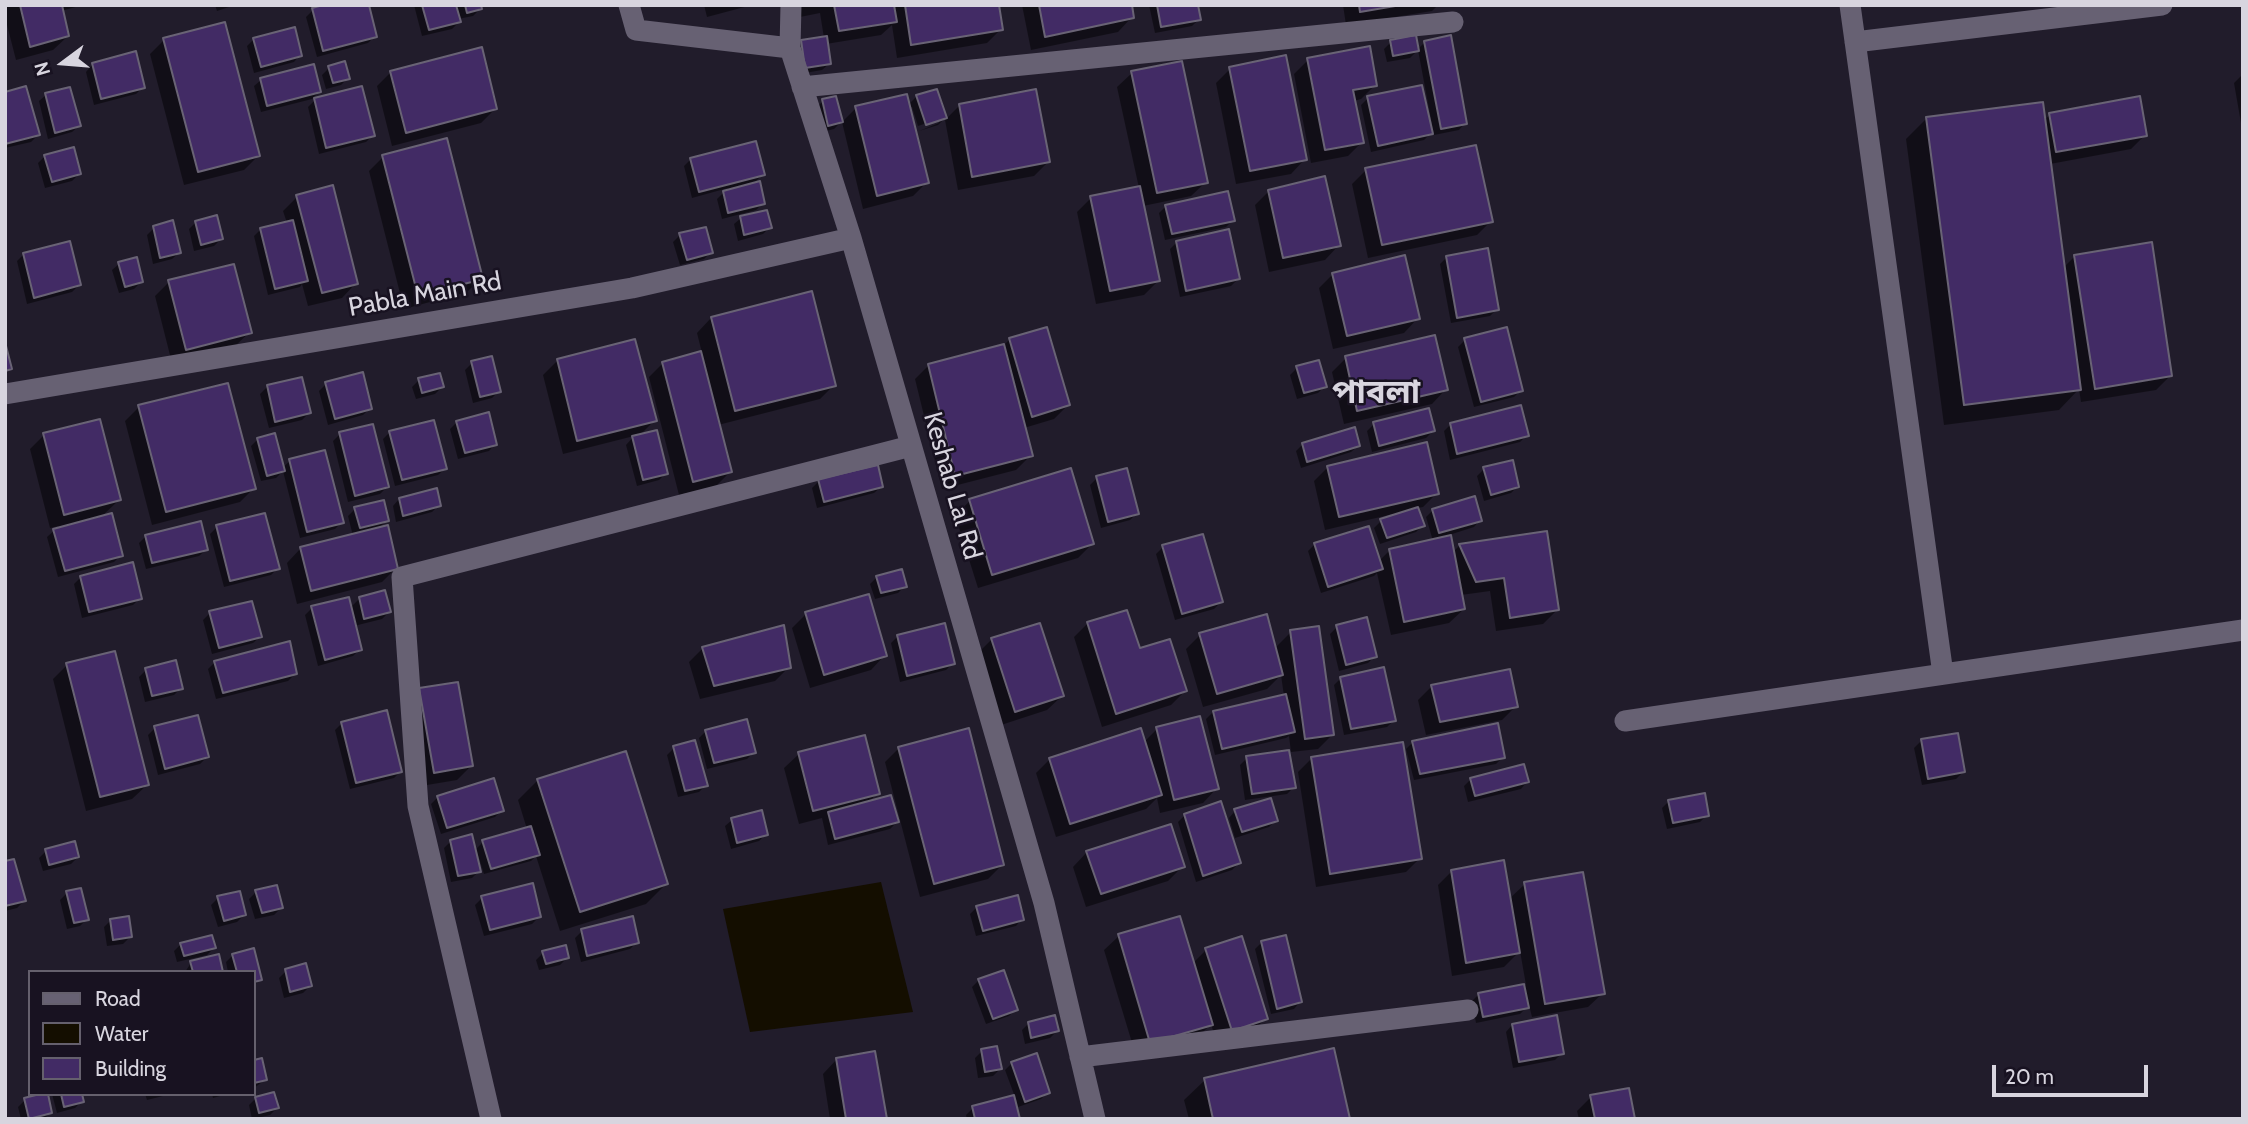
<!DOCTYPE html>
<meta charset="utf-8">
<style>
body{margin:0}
#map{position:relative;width:2248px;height:1124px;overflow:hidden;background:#211c2b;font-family:Cabin,sans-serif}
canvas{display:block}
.frame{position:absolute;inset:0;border:7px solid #d8d5df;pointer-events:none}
.legend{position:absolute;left:28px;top:970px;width:228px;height:126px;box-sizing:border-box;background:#181221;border:2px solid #65606d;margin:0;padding:9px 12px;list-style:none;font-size:21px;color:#d8d5df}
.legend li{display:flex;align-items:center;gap:14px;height:35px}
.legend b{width:35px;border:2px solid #65606d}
.north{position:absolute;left:28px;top:28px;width:70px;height:70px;-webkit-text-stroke:5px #181221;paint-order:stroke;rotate:254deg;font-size:19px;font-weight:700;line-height:28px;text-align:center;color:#d8d5df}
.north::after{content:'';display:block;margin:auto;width:24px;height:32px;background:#d8d5df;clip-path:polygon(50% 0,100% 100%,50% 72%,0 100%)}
.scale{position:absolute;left:1992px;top:1065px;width:156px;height:32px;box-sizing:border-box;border:4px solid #d8d5df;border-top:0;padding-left:9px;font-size:21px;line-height:24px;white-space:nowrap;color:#d8d5df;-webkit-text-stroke:5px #181221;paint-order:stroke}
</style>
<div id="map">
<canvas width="2248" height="1124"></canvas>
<div class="frame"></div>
<ul class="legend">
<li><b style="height:9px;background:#676173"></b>Road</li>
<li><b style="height:19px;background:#140e00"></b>Water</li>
<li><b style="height:19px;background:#422b65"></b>Building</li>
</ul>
<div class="north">N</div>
<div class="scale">20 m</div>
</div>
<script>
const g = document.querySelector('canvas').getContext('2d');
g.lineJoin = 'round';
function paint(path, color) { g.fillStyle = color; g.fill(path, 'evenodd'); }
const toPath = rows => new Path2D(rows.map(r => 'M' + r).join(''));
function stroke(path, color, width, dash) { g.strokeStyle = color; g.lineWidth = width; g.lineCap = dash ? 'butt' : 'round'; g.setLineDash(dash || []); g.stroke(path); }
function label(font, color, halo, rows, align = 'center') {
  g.font = font + ' Cabin,"Noto Sans Bengali",sans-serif'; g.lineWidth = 5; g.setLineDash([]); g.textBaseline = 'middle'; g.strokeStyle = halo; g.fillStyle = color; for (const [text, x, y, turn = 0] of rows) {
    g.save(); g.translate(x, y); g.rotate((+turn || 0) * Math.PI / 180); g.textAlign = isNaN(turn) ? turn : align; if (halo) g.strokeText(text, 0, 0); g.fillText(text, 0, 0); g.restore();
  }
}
paint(toPath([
 [881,882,913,1012,750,1032,723,909]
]), '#140e00');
paint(toPath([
 [5,5,83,5,61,11,68,36,53,50,16,60,5,17],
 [215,5,235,5,217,11],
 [414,5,479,5,480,9,473,16,458,19,459,22,452,29,422,36],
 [704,5,752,5,707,17],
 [798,5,997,5,1001,29,987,43,897,58,892,25,881,35,826,44,829,64,822,70,799,74,795,49,802,42,824,38,820,13,800,17],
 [1022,5,1130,5,1132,17,1118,32,1031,50],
 [1149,5,1197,5,1199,19,1192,26,1155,33],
 [1343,5,1438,5,1432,11,1346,25],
 [313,10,375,36,368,43,317,57,306,17],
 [254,39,300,55,294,62,254,73,247,46],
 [164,40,258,156,244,170,184,185,150,54],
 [1391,42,1417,50,1425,42,1465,123,1459,130,1434,135,1418,50,1410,58,1387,62,1384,49],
 [1308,60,1375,85,1361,99,1354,101,1362,142,1348,156,1311,163,1294,74],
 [92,65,143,87,136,94,94,105,86,72],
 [329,68,348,78,341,85,326,89,322,75],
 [1230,69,1305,159,1291,174,1236,184,1216,83],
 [391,72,495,109,481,123,392,146,377,86],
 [1132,73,1206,182,1191,196,1143,206,1158,281,1144,295,1096,304,1077,212,1091,198,1139,188,1117,87],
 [2241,76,2243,76,2241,123,2234,83],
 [261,80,319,92,312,99,261,112,254,86],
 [5,93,38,135,31,142,5,148],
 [46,95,79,126,72,132,48,139,39,101],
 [917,96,945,118,938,125,919,131,939,123,939,119,918,126,912,107,909,108,927,182,913,196,863,209,842,122,856,108,908,105],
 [1368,98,1431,133,1424,140,1371,152,1361,105],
 [315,100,373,135,366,142,319,154,308,107],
 [823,101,841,122,834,129,822,132,816,108],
 [959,106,1048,162,1034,176,958,190,945,120],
 [2050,115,2145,135,2131,149,2050,164,2063,268,2074,257,2170,376,2156,390,2081,402,2079,389,2059,410,1944,425,1906,139,1926,119,2044,120],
 [45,156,79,174,72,181,45,188,38,163],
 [383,157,481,278,467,292,404,309,369,171],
 [691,159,763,174,752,185,763,203,756,210,722,219,717,199,728,188,692,198,684,166],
 [1366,170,1491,221,1477,235,1368,258,1352,184],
 [1269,191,1339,245,1325,260,1269,272,1255,205],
 [297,197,356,283,342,298,308,306,302,284,300,287,268,295,254,236,261,229,287,223,283,211],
 [1166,206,1233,220,1226,227,1165,240,1159,213],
 [741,218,770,227,763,234,738,241,734,224],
 [196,222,221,239,214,246,194,251,189,229],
 [154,228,179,253,172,259,153,264,147,235],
 [680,235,711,252,704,259,680,265,673,242],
 [1177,242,1238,279,1231,286,1180,297,1170,249],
 [24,254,79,285,72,292,27,304,17,261],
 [1447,257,1497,309,1490,316,1451,323,1440,264],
 [119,264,141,282,134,289,119,293,112,270],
 [1333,274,1418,318,1404,333,1333,349,1319,288],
 [169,282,250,332,235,346,172,363,155,296],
 [711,318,834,385,820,399,718,425,730,472,716,486,679,495,649,377,663,363,702,353,697,333],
 [1009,340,1068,405,1054,419,1024,428,1031,455,1016,470,942,489,915,379,929,365,1003,346],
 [1465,340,1521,390,1514,397,1474,407,1458,347],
 [634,341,655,420,639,436,666,473,659,480,637,486,626,445,634,436,563,454,543,375,557,361],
 [1346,358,1446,389,1432,404,1344,424,1332,372],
 [472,363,499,391,492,398,473,403,465,370],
 [1297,368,1325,386,1318,393,1297,399,1290,375],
 [419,380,442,387,435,394,416,399,412,387],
 [326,384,370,408,363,415,328,425,319,391],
 [267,387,309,413,302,420,269,428,260,394],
 [139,407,254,488,240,502,152,525,125,421],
 [457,422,495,444,489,451,458,459,450,429],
 [1374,424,1433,431,1426,438,1372,452,1367,431],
 [1451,424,1527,435,1520,442,1450,460,1444,431],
 [390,432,445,469,438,475,395,486,383,439],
 [340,434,387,487,380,494,348,502,333,441],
 [44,435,119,500,100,518,121,555,114,562,58,577,47,537,59,526,50,528,30,449],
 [258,439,282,468,290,461,342,522,335,529,300,538,283,471,276,478,261,481,251,446],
 [1303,444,1358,446,1351,452,1301,468,1296,451],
 [1328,467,1437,493,1423,507,1417,508,1423,525,1416,532,1380,544,1374,528,1381,521,1394,517,1393,514,1325,530,1314,481],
 [1484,469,1517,487,1511,493,1484,501,1477,476],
 [1070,470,1092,544,1078,558,978,588,955,515,970,501],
 [1097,478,1137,513,1130,520,1101,528,1090,485],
 [819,481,881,487,874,493,817,508,812,488],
 [399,499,439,505,432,512,396,522,393,506],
 [355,509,387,520,378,529,396,568,382,582,297,604,287,563,301,548,353,536,348,516],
 [1433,510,1480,520,1474,527,1449,535,1452,553,1459,546,1546,533,1557,610,1543,624,1496,631,1490,591,1461,595,1464,609,1449,623,1391,635,1377,573,1374,576,1321,593,1308,551,1315,544,1379,561,1390,550,1433,541,1426,517],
 [217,527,278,568,271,575,224,587,210,534],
 [146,536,206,550,199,556,146,569,139,543],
 [1163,547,1221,602,1214,609,1175,620,1156,554],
 [81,577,140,598,133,605,82,618,74,584],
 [877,577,905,586,898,593,875,599,870,584],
 [360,598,389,612,382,619,354,626,360,649,353,656,318,666,305,615,312,608,350,608],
 [210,613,260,637,253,643,212,654,203,620],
 [806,614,885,655,871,670,810,688,792,628],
 [1088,623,1185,691,1171,705,1102,727,1074,637],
 [1337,627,1375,656,1368,663,1339,671,1330,634],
 [1291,632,1332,735,1318,749,1291,752,1289,736,1286,738,1215,755,1206,719,1213,712,1284,696,1281,675,1267,689,1203,707,1186,649,1200,635,1274,649],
 [898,636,953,663,946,670,900,682,891,643],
 [992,639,1062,696,1047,710,1001,725,978,653],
 [703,648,789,667,775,681,700,699,689,662],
 [215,662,295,674,288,681,216,699,208,669],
 [67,665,147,785,132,799,86,811,53,679],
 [146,670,181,688,174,695,145,702,139,677],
 [1341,678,1394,720,1387,727,1344,735,1334,685],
 [1432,686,1516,706,1502,720,1426,735,1418,700],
 [420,690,471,766,457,780,421,786],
 [342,723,401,771,394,778,350,789,335,730],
 [155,728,207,757,200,764,158,775,148,735],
 [1157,729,1217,788,1203,803,1160,813,1157,798,1146,809,1056,837,1036,773,1050,759,1144,742],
 [706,731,754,752,747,759,707,769,699,738],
 [1921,741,1963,772,1956,779,1922,785,1914,748],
 [1413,742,1503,757,1496,764,1414,780,1406,749],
 [674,748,706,785,699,792,678,797,667,755],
 [899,748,1002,865,988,879,920,897,885,762],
 [799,754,878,793,867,803,897,822,890,829,828,845,822,818,799,824,784,768],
 [1247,758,1294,787,1287,794,1245,800,1240,765],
 [1312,758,1420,858,1406,872,1316,887,1298,772],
 [1471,779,1527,782,1521,789,1468,802,1464,786],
 [538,780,666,884,646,904,560,931,536,856,531,861,484,874,477,852,474,852,479,871,472,878,451,882,444,848,451,841,474,851,483,842,527,829,518,800],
 [438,797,502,810,495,817,441,834,431,804],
 [1669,801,1707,815,1700,822,1667,829,1662,808],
 [1235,811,1276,820,1269,827,1235,838,1229,818],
 [1185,815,1239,863,1232,870,1196,882,1178,822],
 [732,820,766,834,759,841,731,849,725,826],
 [46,851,78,857,71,864,43,871,39,858],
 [1087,852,1183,866,1168,881,1086,907,1073,867],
 [5,863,24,901,17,908,5,911],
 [1452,871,1509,899,1525,884,1603,993,1588,1007,1532,1017,1529,1005,1520,1014,1476,1023,1472,1001,1479,994,1526,985,1520,951,1504,967,1452,976,1438,885],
 [256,892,281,908,274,915,255,919,249,899],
 [67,893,87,919,80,926,67,929,60,900],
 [218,898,244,915,237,922,218,927,211,905],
 [482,898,539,917,532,924,484,936,475,905],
 [977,907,1022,919,1016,926,976,936,970,914],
 [1179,918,1193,963,1206,950,1266,1018,1252,1032,1217,1044,1211,1024,1197,1038,1136,1056,1104,950,1119,936],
 [111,920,130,937,123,944,107,946,104,927],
 [582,931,637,942,630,949,581,962,575,938],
 [1262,942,1300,1002,1294,1009,1271,1014,1255,949],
 [181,944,214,948,207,955,177,962,174,951],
 [252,950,260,979,254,986,254,972,228,972,226,962,233,955],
 [543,953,567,958,560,965,539,970,536,960],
 [191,963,221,972,185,972],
 [286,971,310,986,303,993,284,998,279,978],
 [979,980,1016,1009,1009,1016,986,1024,972,987],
 [1029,1023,1057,1031,1050,1038,1025,1044,1022,1030],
 [1512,1025,1562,1053,1555,1060,1513,1068,1506,1032],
 [982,1051,1000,1069,993,1076,978,1078,975,1058],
 [837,1059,885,1119,830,1119,823,1074],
 [261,1060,265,1080,254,1088,254,1062],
 [1012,1063,1048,1092,1041,1099,1018,1107,1016,1099,1013,1100,1018,1119,967,1119,966,1115,973,1108,1015,1097,1005,1070],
 [1205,1080,1348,1119,1189,1119,1184,1100],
 [52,1094,80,1094,82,1101,75,1108,57,1113],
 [145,1094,171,1094,147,1100],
 [212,1094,227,1094,213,1098],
 [1591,1097,1633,1119,1579,1119,1577,1111],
 [256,1098,277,1108,270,1115,252,1119,249,1105],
 [25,1100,50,1113,44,1119,21,1119,18,1107]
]), '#0007');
const building = toPath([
 [20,5,62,5,69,36,30,47,20,5],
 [323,5,369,5,377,37,323,51,312,8,323,5],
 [422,5,456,5,461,22,429,30,422,5],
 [465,5,481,5,482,9,467,13,465,5],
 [834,5,894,5,897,22,839,31,834,5],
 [905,5,999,5,1003,30,911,45,905,5],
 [1039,5,1132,5,1134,18,1045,37,1039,5],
 [1157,5,1198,5,1201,20,1161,27,1157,5],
 [1359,5,1401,5,1360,12,1359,5],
 [225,22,260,156,198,172,163,38,225,22],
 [295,27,302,56,261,67,253,38,295,27],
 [1416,35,1419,51,1393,56,1390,40,1416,35],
 [1451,35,1467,124,1441,129,1424,41,1451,35],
 [827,36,831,64,805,68,801,40,827,36],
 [1370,46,1377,86,1353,90,1364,143,1325,150,1307,58,1370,46],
 [482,47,497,109,406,133,390,71,482,47],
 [136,51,145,88,101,99,92,63,136,51],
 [1286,55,1307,160,1250,171,1229,67,1286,55],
 [345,61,350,79,333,83,328,66,345,61],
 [1182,61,1208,183,1157,193,1131,71,1182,61],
 [314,64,321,92,267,106,260,78,314,64],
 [1422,85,1433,134,1378,146,1367,96,1422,85],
 [26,86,40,135,5,144,5,92,26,86],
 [362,86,375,136,326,148,314,98,362,86],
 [70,87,81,126,55,133,45,93,70,87],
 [937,89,947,118,926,125,916,95,937,89],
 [1036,89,1050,162,972,177,959,104,1036,89],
 [907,94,929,183,877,196,855,106,907,94],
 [836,96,843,122,828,126,822,99,836,96],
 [2140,96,2147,136,2056,152,2049,113,2140,96],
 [2043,102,2081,390,1964,405,1926,117,2043,102],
 [447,138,483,279,418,296,382,155,447,138],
 [756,141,765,175,699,192,690,158,756,141],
 [1476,145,1493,222,1382,245,1365,168,1476,145],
 [74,147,81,174,52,182,44,155,74,147],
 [1325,176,1341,246,1283,258,1268,190,1325,176],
 [760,181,765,204,728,213,723,191,760,181],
 [333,185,358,284,322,293,296,195,333,185],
 [1140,186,1160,281,1110,291,1090,196,1140,186],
 [1228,191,1235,221,1172,234,1165,205,1228,191],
 [767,210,772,228,744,235,740,216,767,210],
 [217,215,223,239,201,245,195,221,217,215],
 [173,220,181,253,160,258,153,226,173,220],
 [293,220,308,281,275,289,260,228,293,220],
 [706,227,713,253,687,260,679,233,706,227],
 [1229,229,1240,279,1186,291,1176,241,1229,229],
 [70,241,81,285,34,298,23,253,70,241],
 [2152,242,2172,376,2095,389,2074,255,2152,242],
 [1488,248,1499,310,1457,318,1446,256,1488,248],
 [1405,255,1420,319,1347,336,1332,273,1405,255],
 [137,257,143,282,125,287,118,262,137,257],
 [234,264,252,333,186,350,168,280,234,264],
 [812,291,836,386,735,411,711,317,812,291],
 [1047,327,1070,405,1032,417,1009,338,1047,327],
 [1507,327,1523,391,1481,402,1464,338,1507,327],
 [1435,335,1448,390,1357,411,1345,356,1435,335],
 [635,339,657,421,577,441,557,359,635,339],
 [5,342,12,369,5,371,5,342],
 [1004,344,1033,456,955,476,928,364,1004,344],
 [701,351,732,472,693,482,662,362,701,351],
 [492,356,501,392,480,397,471,361,492,356],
 [1319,360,1327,387,1304,393,1296,366,1319,360],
 [363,372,372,409,335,419,325,382,363,372],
 [440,373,444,387,422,393,418,378,440,373],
 [302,377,311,413,275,422,267,385,302,377],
 [228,383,256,489,166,512,138,405,228,383],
 [1521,405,1529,436,1457,454,1450,423,1521,405],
 [1429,408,1435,431,1379,446,1373,422,1429,408],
 [489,412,497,445,465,453,456,421,489,412],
 [100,419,121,500,64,515,43,433,100,419],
 [434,420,447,469,402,480,389,431,434,420],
 [373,424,389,487,355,496,339,432,373,424],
 [1355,427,1360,446,1307,462,1302,443,1355,427],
 [657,430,668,474,643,480,632,436,657,430],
 [275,433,285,471,267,476,257,438,275,433],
 [1427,442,1439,494,1339,517,1327,466,1427,442],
 [325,450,344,523,307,532,289,459,325,450],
 [1513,460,1519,487,1491,495,1483,467,1513,460],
 [878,465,883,487,824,502,818,479,878,465],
 [1071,468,1094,544,992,575,969,499,1071,468],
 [1127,468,1139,514,1108,522,1096,476,1127,468],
 [437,488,441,506,403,516,399,498,437,488],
 [1475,496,1482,521,1439,533,1432,509,1475,496],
 [384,500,389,521,360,528,354,507,384,500],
 [1418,507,1425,526,1387,538,1380,519,1418,507],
 [112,513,123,556,65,571,53,529,112,513],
 [265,513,280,569,230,581,216,525,265,513],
 [201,521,208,550,152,563,145,535,201,521],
 [388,525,398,569,311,591,300,547,388,525],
 [1369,526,1383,569,1328,587,1314,543,1369,526],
 [1547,531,1559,610,1510,618,1504,578,1476,582,1459,544,1547,531],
 [1203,534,1223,602,1182,614,1162,545,1203,534],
 [1451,535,1465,609,1404,622,1389,549,1451,535],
 [133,562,142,599,89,612,80,576,133,562],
 [902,569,907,587,881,593,876,576,902,569],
 [385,590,391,612,364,619,359,597,385,590],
 [869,594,887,656,824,675,805,612,869,594],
 [349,597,362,650,325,660,311,606,349,597],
 [252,601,262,637,219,648,209,611,252,601],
 [1127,610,1140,648,1170,639,1187,691,1116,714,1087,622,1127,610],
 [1267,614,1283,675,1217,694,1199,633,1267,614],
 [1367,617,1377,657,1346,665,1336,625,1367,617],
 [945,623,955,664,907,676,897,635,945,623],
 [1040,623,1064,696,1015,712,991,638,1040,623],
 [784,625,791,668,714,686,702,647,784,625],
 [1319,626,1334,735,1305,739,1290,630,1319,626],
 [290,641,297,674,223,693,214,661,290,641],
 [115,651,149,785,100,797,66,663,115,651],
 [176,660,183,689,152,696,145,668,176,660],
 [1384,667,1396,721,1351,729,1340,677,1384,667],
 [1510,669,1518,707,1440,722,1431,685,1510,669],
 [458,682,473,766,434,773,419,688,458,682],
 [1286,694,1295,732,1222,749,1213,711,1286,694],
 [387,710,402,772,356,783,341,722,387,710],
 [198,715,209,757,165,769,154,726,198,715],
 [1200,716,1219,789,1174,800,1156,727,1200,716],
 [747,719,756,753,714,763,705,730,747,719],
 [1498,723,1505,758,1420,774,1412,741,1498,723],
 [969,728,1004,865,934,884,898,747,969,728],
 [1141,728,1162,795,1070,824,1049,758,1141,728],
 [1958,733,1965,772,1928,779,1921,739,1958,733],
 [865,735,880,794,813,811,798,752,865,735],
 [695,740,708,786,685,791,673,746,695,740],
 [1403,742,1422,859,1330,874,1311,757,1403,742],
 [1289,750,1296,788,1252,794,1246,756,1289,750],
 [626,751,668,884,580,912,537,779,626,751],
 [1524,764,1529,782,1475,796,1470,778,1524,764],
 [494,778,504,811,447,828,437,796,494,778],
 [1705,793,1709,816,1673,823,1668,800,1705,793],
 [891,795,899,822,835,839,828,812,891,795],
 [1271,798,1278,821,1242,832,1234,809,1271,798],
 [1221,801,1241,863,1203,876,1184,814,1221,801],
 [762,810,768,835,737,843,731,818,762,810],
 [1171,824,1185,867,1101,894,1086,851,1171,824],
 [531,826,540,855,491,869,482,840,531,826],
 [472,834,481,872,458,876,450,840,472,834],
 [75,841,79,857,49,865,45,849,75,841],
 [14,859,26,901,5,906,5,861,14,859],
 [1504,860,1520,953,1466,963,1451,870,1504,860],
 [1583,872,1605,994,1545,1004,1524,882,1583,872],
 [533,883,541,917,490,930,481,896,533,883],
 [277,885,283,908,262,913,255,890,277,885],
 [81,888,89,920,74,923,66,891,81,888],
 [240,891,246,915,224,921,217,896,240,891],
 [1018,895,1024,920,983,931,976,906,1018,895],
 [129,916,132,937,113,940,110,919,129,916],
 [633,916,639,943,587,956,581,929,633,916],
 [1180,916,1213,1025,1150,1043,1118,934,1180,916],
 [212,935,216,948,184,956,180,943,212,935],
 [1286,935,1302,1002,1277,1009,1261,941,1286,935],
 [1242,936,1268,1019,1232,1031,1205,948,1242,936],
 [566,945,569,958,546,964,542,951,566,945],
 [254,948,262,980,254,982,254,972,237,972,232,954,254,948],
 [219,954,223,972,193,972,190,961,219,954],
 [306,963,312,986,290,992,285,969,306,963],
 [1004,970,1018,1010,993,1019,978,979,1004,970],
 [1524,984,1529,1008,1483,1017,1478,993,1524,984],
 [1055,1015,1059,1031,1031,1038,1028,1022,1055,1015],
 [1557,1015,1564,1054,1519,1062,1512,1024,1557,1015],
 [997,1046,1002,1069,985,1072,981,1049,997,1046],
 [1334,1048,1350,1119,1213,1119,1204,1078,1334,1048],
 [875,1051,887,1119,846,1119,836,1058,875,1051],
 [1037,1053,1050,1093,1025,1102,1011,1062,1037,1053],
 [262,1058,267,1080,254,1083,254,1060,262,1058],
 [1629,1088,1635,1119,1595,1119,1590,1095,1629,1088],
 [274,1092,279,1108,259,1113,255,1097,274,1092],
 [40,1094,48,1094,52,1113,29,1119,24,1098,40,1094],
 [61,1094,82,1094,84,1102,64,1107,61,1094],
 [1014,1095,1020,1119,975,1119,972,1106,1014,1095]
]);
paint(building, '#422b65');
stroke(building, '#696375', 2);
stroke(toPath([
 [1850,5,1943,674],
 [1855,42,2162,5],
 [1625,721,2243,630]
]), '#676173', 21);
stroke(toPath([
 [629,5,636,30,790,48,851,238,1044,903,1095,1119],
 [790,48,791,5],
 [802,87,1453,22],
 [5,394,632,288,851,238],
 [1080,1057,1468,1010],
 [491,1119,418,806,402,577,911,446]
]), '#676173', 21);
label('26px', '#d8d5df', '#181221', [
 ["Pabla Main Rd",425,295,-10],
 ["Keshab Lal Rd",952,486,74]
]);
label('bold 33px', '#d8d5df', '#181221', [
 ["পাবলা",1376,393]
]);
</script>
